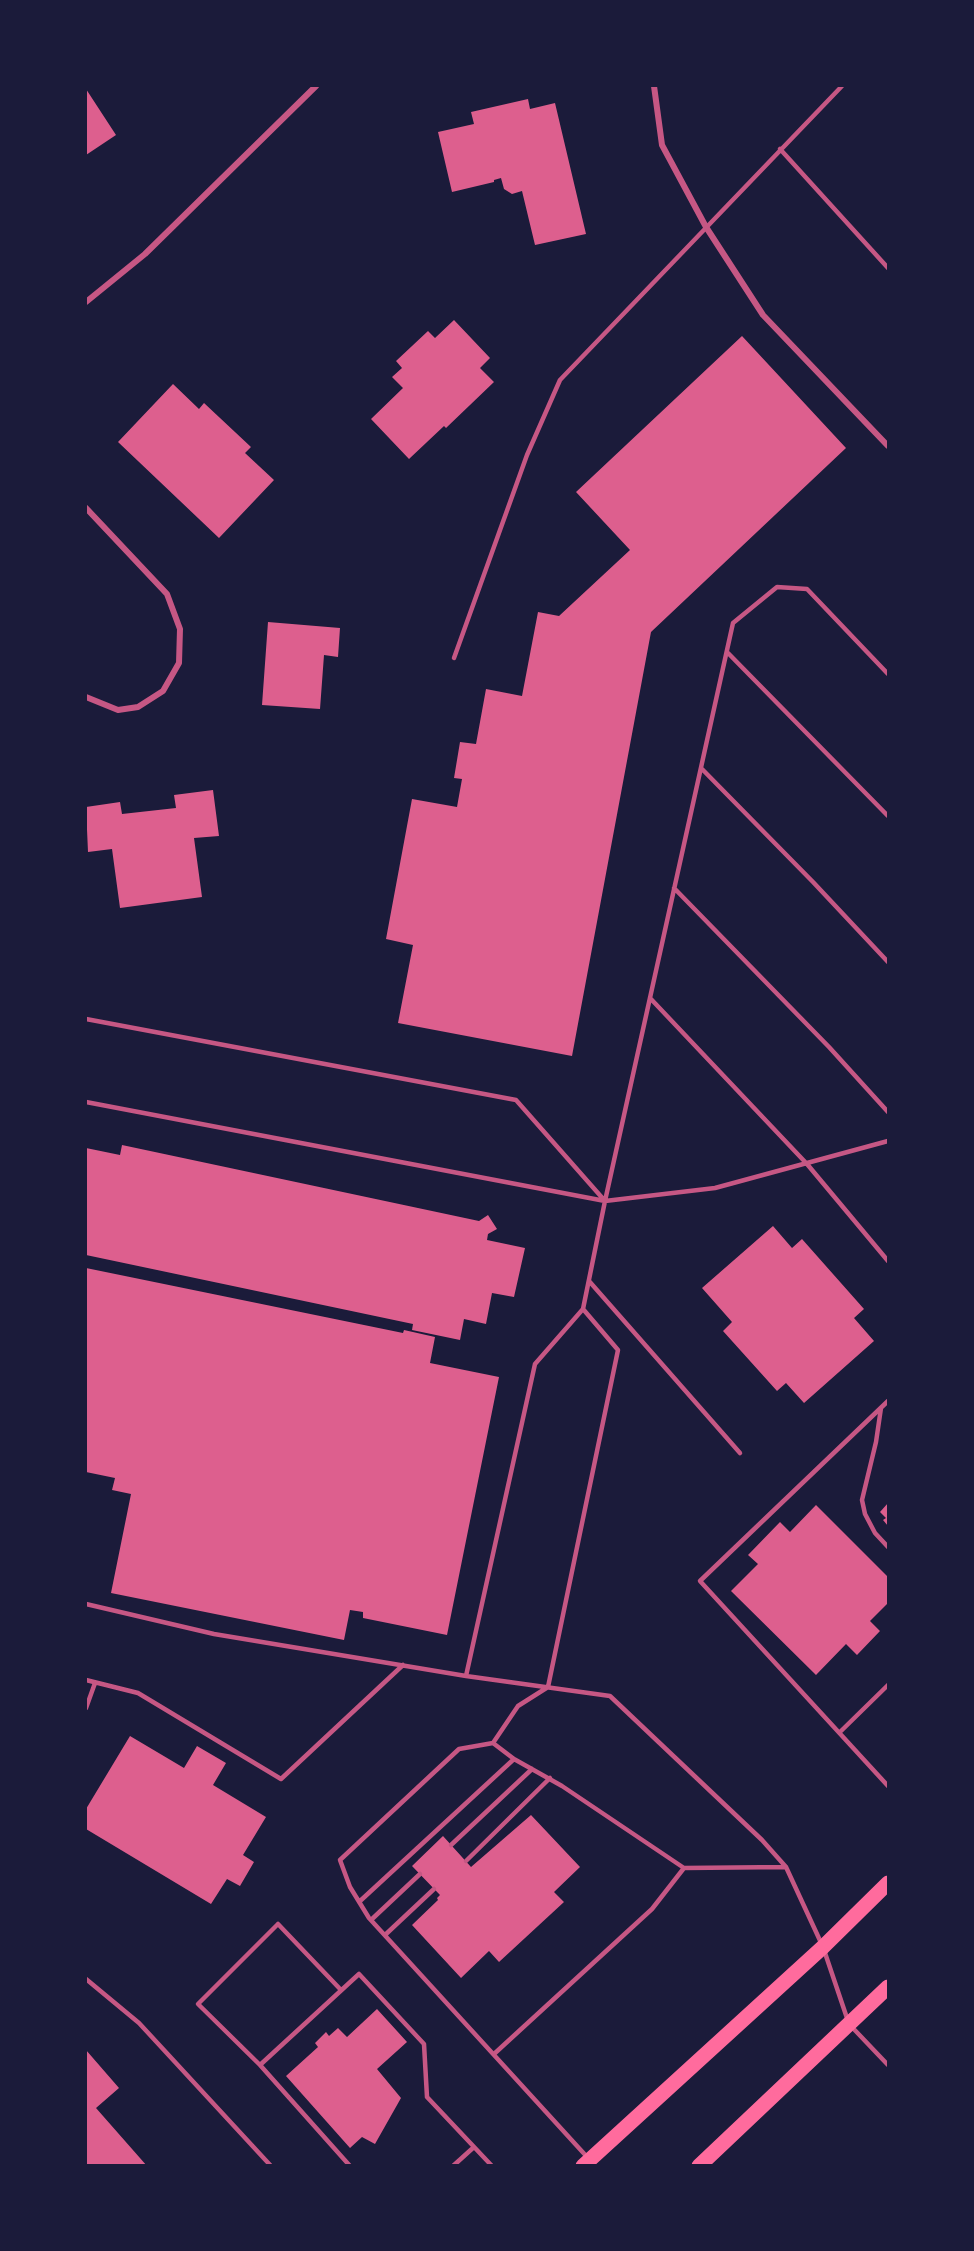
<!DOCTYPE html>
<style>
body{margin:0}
#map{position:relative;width:974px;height:2251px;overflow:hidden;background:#1b1b3a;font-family:Ubuntu,sans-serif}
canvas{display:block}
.frame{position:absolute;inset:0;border:87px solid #1b1b3a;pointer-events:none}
</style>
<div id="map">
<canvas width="974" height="2251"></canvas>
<div class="frame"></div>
</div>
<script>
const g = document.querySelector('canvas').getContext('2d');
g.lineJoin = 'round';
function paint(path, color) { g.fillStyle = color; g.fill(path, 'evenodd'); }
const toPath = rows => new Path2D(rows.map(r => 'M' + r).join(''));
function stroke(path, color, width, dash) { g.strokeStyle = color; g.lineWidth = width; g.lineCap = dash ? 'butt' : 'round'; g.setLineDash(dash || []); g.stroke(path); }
paint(toPath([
 [86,89,116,135,86,155],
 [528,99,530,109,555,103,586,234,535,245,522,191,512,194,504,189,501,178,494,180,494,182,452,192,438,132,474,124,471,112],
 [454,320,490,358,480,368,494,382,446,428,444,426,409,459,371,419,403,388,392,377,402,368,396,361,428,331,435,338],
 [742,336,846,448,651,632,572,1056,398,1023,413,945,386,939,412,799,457,807,462,779,454,778,460,742,476,744,486,689,522,696,538,612,559,616,630,550,576,492],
 [173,384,199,409,204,403,251,447,245,453,274,480,219,538,118,442],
 [268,622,340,628,338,657,324,655,320,709,262,705],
 [213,790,219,836,194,838,202,897,120,908,112,849,88,852,86,807,120,802,122,814,176,808,174,795],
 [122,1145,479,1221,488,1215,497,1229,488,1234,487,1240,525,1248,514,1297,492,1293,486,1324,464,1319,460,1340,412,1330,413,1324,86,1255,86,1148,120,1155],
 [773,1226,792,1248,802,1239,864,1309,854,1318,874,1341,804,1403,786,1383,777,1391,723,1331,732,1322,702,1288],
 [86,1268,403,1333,404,1330,435,1337,430,1363,499,1377,447,1635,363,1618,363,1612,350,1610,344,1640,111,1593,131,1494,112,1490,115,1478,86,1472],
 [888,1503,888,1526,883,1520,886,1518,880,1512],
 [816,1505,888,1577,888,1603,870,1621,880,1631,857,1655,846,1644,816,1675,731,1591,758,1564,748,1555,780,1522,790,1532],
 [130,1736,184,1768,197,1746,226,1763,213,1785,266,1817,243,1855,254,1862,240,1886,227,1879,211,1904,86,1829,86,1809],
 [531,1815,580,1867,554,1892,564,1902,499,1962,489,1951,461,1978,412,1925,438,1900,437,1898,440,1895,412,1866,443,1836,471,1867],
 [377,2009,407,2042,377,2069,401,2098,375,2144,362,2137,350,2148,286,2076,318,2047,315,2043,326,2032,329,2036,338,2028,347,2037],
 [86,2050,119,2088,96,2108,147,2166,86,2166]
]), '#dd5f8e');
stroke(toPath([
 [780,149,888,268],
 [727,652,888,816],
 [454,658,527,455,560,380,842,86],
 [888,674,807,589,777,587,733,623,605,1201,715,1188,888,1141],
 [701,768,813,882,888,962],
 [674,888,829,1047,888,1112],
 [650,998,807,1164,888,1261],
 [86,1019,516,1100,605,1201],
 [86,1102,605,1201],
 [589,1281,740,1453],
 [583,1309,605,1201],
 [888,1401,700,1581,888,1786],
 [881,1408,876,1442,862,1500,865,1514,875,1533,888,1547],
 [86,1604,214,1634,466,1676,610,1696,762,1840,786,1867,823,1947,849,2024,888,2065],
 [466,1676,535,1364,583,1309,618,1350,548,1687,518,1706,493,1743],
 [86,1680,138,1693,281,1779,403,1665],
 [86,1708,95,1683],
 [840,1732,888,1685],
 [451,1845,532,1769],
 [466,1861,550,1778],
 [359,1902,514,1759],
 [371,1920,420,1874],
 [385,1935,434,1889],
 [86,1979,139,2023,271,2166],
 [341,1990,278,1924,198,2004,260,2065,350,2166],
 [494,2054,652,1909,684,1868,786,1867],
 [260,2065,359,1974,424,2044,427,2097,492,2166],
 [588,2158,369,1918,350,1887,340,1860,459,1749,493,1743,514,1759,562,1786,684,1868],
 [453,2166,474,2147]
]), '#c65784', 4.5);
stroke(toPath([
 [654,86,662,145,706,227,763,315,888,446],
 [86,302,145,254,316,86],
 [86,508,167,594,180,629,179,663,163,691,138,707,118,710,86,697]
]), '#c65784', 6);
stroke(toPath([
 [583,2166,823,1947,888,1883],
 [699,2166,888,1987]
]), '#ff6b9d', 15);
</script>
